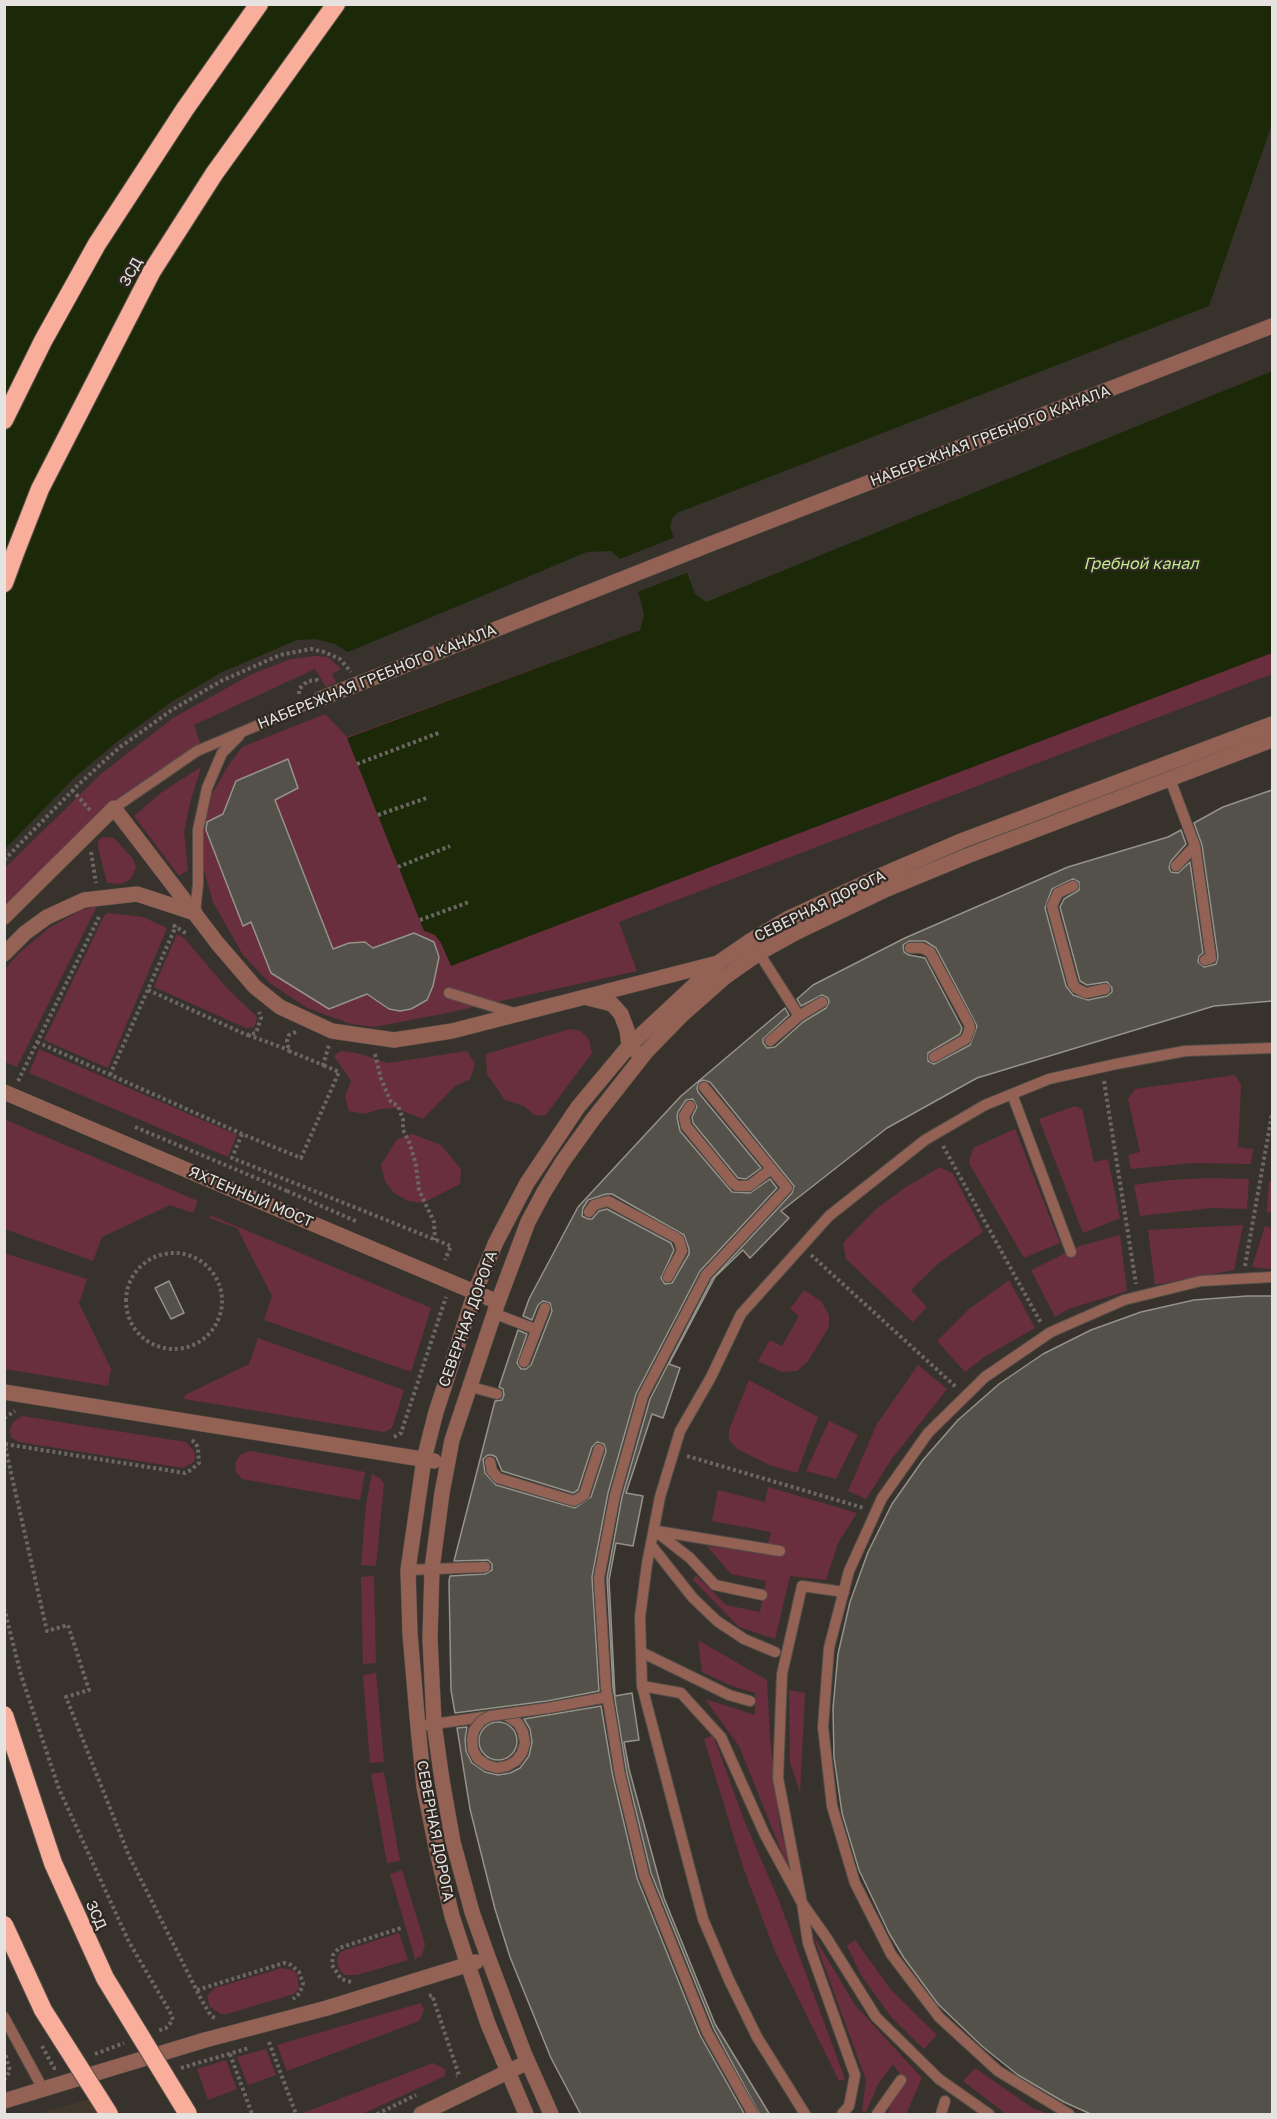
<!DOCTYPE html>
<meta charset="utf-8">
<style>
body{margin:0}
#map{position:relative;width:1277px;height:2119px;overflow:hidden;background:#38322d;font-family:"Golos Text",sans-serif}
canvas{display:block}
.frame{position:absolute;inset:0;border:6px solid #e6e2df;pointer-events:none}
</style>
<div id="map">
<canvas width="1277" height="2119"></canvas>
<div class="frame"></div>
</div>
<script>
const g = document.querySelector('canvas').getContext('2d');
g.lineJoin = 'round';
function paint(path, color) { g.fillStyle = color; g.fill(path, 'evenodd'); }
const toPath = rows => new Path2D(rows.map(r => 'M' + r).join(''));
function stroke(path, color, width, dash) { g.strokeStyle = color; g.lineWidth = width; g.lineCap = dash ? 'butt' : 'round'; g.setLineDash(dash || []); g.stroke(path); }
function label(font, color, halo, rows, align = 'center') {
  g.font = font + ' "Golos Text",sans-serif'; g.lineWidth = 4.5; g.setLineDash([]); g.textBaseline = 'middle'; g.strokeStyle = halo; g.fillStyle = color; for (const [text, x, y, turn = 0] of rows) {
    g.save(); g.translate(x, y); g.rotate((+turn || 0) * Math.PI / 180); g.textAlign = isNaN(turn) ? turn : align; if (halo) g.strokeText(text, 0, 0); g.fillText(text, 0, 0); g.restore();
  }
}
paint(toPath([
 [91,2099,99,2114,35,2114]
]), '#43382e');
paint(toPath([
 [1272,371,1272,674,619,922,637,971,442,1014,374,1027,351,1024,307,1008,270,983,243,955,213,902,202,863,201,829,213,792,228,766,242,747,325,714,347,737,640,630],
 [315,656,328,657,341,669,332,674,336,682,326,687,315,669,194,725,201,745,101,814,5,905,5,868,101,774,173,718,252,674,291,659],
 [201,767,190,803,184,832,188,870,179,876,134,816,162,792],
 [102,837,114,838,133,859,136,867,131,879,121,884,107,883,98,847,98,842],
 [97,906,17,1067,5,1062,5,969,19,953,49,928,81,910],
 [108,913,143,917,167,928,108,1068,44,1040,104,916],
 [177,934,184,938,225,986,256,1016,257,1019,254,1027,246,1028,154,987],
 [570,1029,581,1031,589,1040,592,1053,545,1116,534,1115,524,1106,505,1100,487,1074,486,1054],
 [39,1049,237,1135,228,1157,29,1073],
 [341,1051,357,1053,388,1063,467,1051,475,1064,470,1079,455,1086,423,1119,395,1108,380,1109,365,1114,349,1111,345,1096,351,1081,334,1056],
 [1235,1075,1241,1085,1238,1147,1253,1149,1251,1164,1193,1163,1131,1169,1128,1155,1140,1152,1128,1099,1135,1089],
 [1075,1106,1082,1109,1094,1162,1108,1159,1120,1218,1083,1233,1039,1119],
 [6,1120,198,1201,193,1213,170,1205,102,1237,93,1261,5,1229],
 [1015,1129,1060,1243,1024,1258,969,1163,973,1148],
 [412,1134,441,1145,461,1169,460,1184,423,1203,408,1201,394,1193,385,1181,381,1165,397,1139],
 [940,1167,953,1174,983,1232,939,1263,911,1290,927,1307,913,1322,846,1259,843,1243,876,1209,906,1187],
 [1211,1178,1249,1179,1247,1209,1211,1208,1140,1216,1134,1185,1170,1180],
 [1269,1181,1272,1182,1272,1213,1267,1212],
 [210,1215,431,1308,411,1372,264,1320,272,1296,237,1228,209,1218],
 [1243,1225,1234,1270,1155,1285,1148,1230],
 [1265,1226,1272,1228,1272,1269,1252,1267],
 [1120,1235,1127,1291,1068,1309,1055,1317,1031,1270,1080,1246],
 [4,1253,87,1279,79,1303,111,1369,108,1386,5,1369],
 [1009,1280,1035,1328,984,1357,965,1372,937,1341,969,1309],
 [804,1290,821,1301,829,1315,829,1327,808,1361,797,1371,782,1372,758,1361,770,1340,782,1346,799,1316,790,1309],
 [258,1338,404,1390,392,1428,384,1432,184,1399,185,1395,249,1364],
 [918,1365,947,1389,891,1460,866,1499,848,1491,877,1424],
 [749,1380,818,1417,797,1473,772,1466,737,1449,729,1440,729,1430],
 [22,1416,186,1442,194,1451,195,1457,194,1462,183,1468,19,1442,11,1437,10,1429,13,1422],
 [829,1421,858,1435,836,1479,806,1471],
 [250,1451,365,1472,360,1500,242,1479,236,1472,235,1463,240,1455],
 [372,1474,381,1479,384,1484,376,1566,361,1565,366,1504],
 [768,1487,857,1513,838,1543,826,1580,790,1576,775,1639,739,1627,693,1580,696,1575,726,1605,760,1612,766,1581,731,1574,707,1546,765,1553,771,1532,712,1521,718,1490,765,1502],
 [374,1576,376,1663,363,1664,361,1577],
 [698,1640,767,1680,770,1737,780,1827,789,1862,786,1863,739,1746,705,1699,755,1715,755,1693,732,1686,702,1672],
 [376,1673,384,1762,370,1763,363,1675],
 [789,1690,805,1693,800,1793,790,1762],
 [713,1735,744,1820,779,1901,845,2079,839,2081,774,1949,743,1867,704,1739],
 [384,1772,400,1861,387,1863,371,1774],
 [402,1870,425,1944,422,1956,415,1959,390,1874],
 [399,1933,408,1960,357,1975,345,1975,340,1971,337,1962,338,1956,342,1951],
 [813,1935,855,2005,922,2078,906,2114,888,2114,890,2105,905,2081,893,2064,878,2084,866,2112,862,2111,866,2080],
 [855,1940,891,1990,937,2035,924,2049,892,2018,861,1975,847,1946],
 [282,1968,293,1970,297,1974,299,1988,294,1994,227,2014,221,2014,210,2007,207,1996,215,1988],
 [421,2003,424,2010,419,2021,287,2071,277,2045],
 [266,2049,276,2075,248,2085,237,2057],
 [226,2060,237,2089,208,2100,197,2069],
 [433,2063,445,2069,445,2076,362,2114,303,2114,303,2113],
 [975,2068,1034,2109,1050,2114,1006,2114,963,2081]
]), '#6a2f3f');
paint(toPath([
 [5,5,1272,5,1272,124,1209,306,677,513,672,519,670,527,695,594,706,602,1272,371,1272,653,451,966,441,943,435,935,424,931,347,738,640,630,644,615,640,598,627,566,611,551,587,552,348,652,335,644,316,639,297,640,222,672,170,703,117,742,74,778,5,849]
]), '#1c2908');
paint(toPath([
 [676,537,689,572,635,593,625,567,617,560]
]), '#38322d');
const building = toPath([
 [288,759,298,788,275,800,333,949,349,943,365,942,373,948,414,933,434,942,439,957,433,986,427,1000,411,1009,400,1011,389,1009,367,994,329,1009,271,973,251,922,243,926,206,830,207,822,223,814,236,781,288,759],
 [1272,790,1272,1001,1214,1006,977,1078,887,1128,781,1211,789,1218,750,1258,743,1250,715,1277,669,1364,680,1368,663,1418,652,1414,626,1493,643,1496,633,1546,616,1543,609,1580,615,1696,632,1693,639,1740,624,1742,629,1769,664,1898,715,2024,770,2115,760,2115,714,2029,651,1873,627,1774,613,1687,607,1578,622,1497,650,1399,712,1279,792,1193,794,1186,710,1082,703,1080,699,1082,697,1088,698,1092,761,1168,746,1179,738,1178,693,1123,692,1117,697,1107,693,1099,686,1100,678,1112,677,1117,680,1131,732,1192,750,1193,770,1179,777,1188,700,1271,636,1394,608,1493,592,1577,599,1691,547,1701,455,1713,451,1690,449,1581,450,1576,485,1574,492,1570,492,1564,488,1560,454,1561,495,1401,502,1400,504,1395,503,1389,499,1387,518,1330,527,1334,517,1363,521,1369,526,1369,531,1365,552,1311,550,1303,543,1301,538,1305,532,1320,523,1316,529,1299,578,1207,681,1096,785,1008,789,1015,763,1039,763,1043,767,1048,775,1047,803,1022,826,1008,829,1002,828,998,822,995,801,1006,797,999,813,985,905,938,1068,867,1168,837,1181,830,1186,844,1171,861,1169,868,1171,872,1178,873,1190,862,1203,953,1199,956,1198,962,1204,967,1216,964,1218,957,1202,845,1194,823,1223,807,1272,790],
 [1073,879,1079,882,1079,890,1064,899,1060,907,1080,981,1087,985,1107,982,1112,988,1112,992,1107,996,1088,1000,1073,995,1066,986,1045,908,1052,889,1073,879],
 [909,941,925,941,936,948,977,1026,970,1045,934,1064,928,1061,928,1053,960,1034,962,1028,925,958,909,955,904,952,903,945,909,941],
 [606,1194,612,1194,684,1235,689,1249,689,1254,672,1283,665,1284,661,1278,674,1250,671,1243,607,1209,599,1211,592,1219,588,1219,582,1216,583,1208,588,1200,606,1194],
 [597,1442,604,1444,606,1451,591,1497,575,1508,496,1485,485,1473,483,1459,488,1455,492,1455,496,1457,502,1471,573,1493,578,1490,592,1447,597,1442],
 [169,1281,184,1313,171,1319,155,1288,169,1281],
 [1247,1296,1272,1296,1272,2115,1093,2115,1064,2102,1018,2075,983,2047,938,2004,904,1958,889,1933,859,1870,842,1813,834,1757,833,1708,838,1654,850,1602,868,1552,892,1504,923,1460,958,1420,999,1384,1043,1354,1091,1330,1141,1312,1194,1300,1247,1296],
 [601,1706,613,1777,637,1878,700,2035,745,2115,581,2115,551,2058,510,1957,495,1909,470,1809,457,1728,467,1727,465,1739,466,1751,472,1763,485,1772,498,1775,510,1773,520,1768,529,1756,532,1742,530,1729,524,1719,601,1706],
 '479 1741a19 19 0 1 1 38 0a19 19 0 1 1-38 0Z'
]);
paint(building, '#535149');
stroke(building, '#94938a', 1.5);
const lane = toPath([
 [1170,779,1195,846,1176,866],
 [114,808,197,751,320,699],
 [1195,846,1211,958,1205,960],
 [1073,886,1058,893,1052,906,1073,984,1076,988,1086,993,1105,989],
 [195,913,198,884,198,830,207,788,222,753,239,736],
 [910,948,922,948,930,952,969,1024,970,1028,966,1039,934,1057],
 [759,953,799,1016],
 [449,993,517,1014],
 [770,1041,799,1016,822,1002],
 [704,1087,787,1188,706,1275,643,1396,615,1495,599,1578,606,1688,620,1775,644,1875,707,2032,753,2114],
 [1012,1094,1071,1252],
 [690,1106,684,1116,686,1126,733,1183,737,1186,749,1186,771,1169],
 [589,1212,594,1205,608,1201,675,1237,679,1240,682,1251,668,1277],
 [493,1313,535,1329],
 [524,1362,545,1308],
 [468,1386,497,1394],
 [490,1462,492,1471,498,1478,574,1501,584,1495,599,1449],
 [654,1530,690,1558,715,1585,762,1595],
 [657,1531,780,1551],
 [651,1545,693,1598,717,1621,744,1639,775,1652],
 [408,1570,485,1567],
 [844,1592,802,1586,782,1674,778,1778,802,1903,826,1937,876,2017,939,2079,989,2114],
 [641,1652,729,1695,750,1701],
 [642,1686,681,1693,721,1737,765,1835,802,1903,808,1943,855,2075,849,2106,842,2114],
 [548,1708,607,1697],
 [427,1725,504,1714,518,1723,523,1732,525,1743,522,1753,516,1761,507,1766],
 [4,2017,43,2089],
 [805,2114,757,2037,729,1980,703,1919,642,1686,640,1617,647,1564,660,1497,680,1431,711,1377,741,1314,829,1216,925,1140,985,1105,1049,1079,1116,1064,1185,1051,1272,1048],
 [877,2114,901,2080],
 [941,2114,945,2101],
 [1069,2114,998,2071,939,2017,891,1954,855,1883,832,1806,823,1727,829,1648,849,1571,882,1498,928,1433,985,1377,1051,1332,1124,1300,1201,1281,1272,1277]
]);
const street = toPath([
 [320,699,708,545,1272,326],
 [4,917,114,808,218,944,255,987,280,1007,332,1031,394,1040,452,1031,714,964],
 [4,954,25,933,47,917,84,900,137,894,195,913],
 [588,998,612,1004,621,1014,627,1030,629,1046,634,1050],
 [278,1209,498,1302],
 [4,1392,434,1461],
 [4,2101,205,2040,327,2008,476,1962],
 [421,2114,528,2062],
 [526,2114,488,2024,468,1965,452,1916,436,1847,424,1787,418,1727,410,1634,408,1570,424,1459,436,1412,475,1292,496,1242,527,1183,578,1107,629,1046,718,963,750,941,789,918,882,875,961,841,1272,724],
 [551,2114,524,2053,488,1957,472,1912,453,1842,442,1780,434,1723,430,1638,432,1569,442,1493,452,1440,498,1302,528,1222,544,1192,563,1161,594,1118,646,1052,683,1014,725,977,759,953,797,932,887,889,967,856,1272,740]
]);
const highway = toPath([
 [4,420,43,341,97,244,185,109,259,4],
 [4,583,15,553,40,489,152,271,214,174,336,4]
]);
stroke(lane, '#544e49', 12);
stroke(street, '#544e49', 16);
stroke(highway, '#544e49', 20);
stroke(toPath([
 [299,694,299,689,308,681,317,680,318,683],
 [357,764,441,732],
 [72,790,90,810],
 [378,815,429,797],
 [91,852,96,883],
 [4,860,79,784,120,747,172,710,221,681,280,655,311,649,324,652,340,659,351,672],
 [398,867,450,846],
 [420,920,469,902],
 [173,925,187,934],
 [148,990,247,1035,256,1033,261,1018,259,1012],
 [296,1032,289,1035,287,1041,289,1051,323,1065,329,1045],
 [248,1035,289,1050],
 [37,1042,242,1134,301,1158,339,1072,323,1065],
 [375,1054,381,1079,391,1102,398,1106,403,1119,403,1130,410,1144,416,1165,419,1190,434,1222,435,1240],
 [110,1075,176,926],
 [18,1081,100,915],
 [1104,1081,1136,1284],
 [242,1134,232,1158,451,1246,445,1260],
 [943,1146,1041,1323],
 [287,1191,358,1222],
 '126 1301a48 48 0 1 1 96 0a48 48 0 1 1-96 0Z',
 [811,1255,956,1387],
 [1245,1266,1272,1114],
 [4,1418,15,1411],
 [394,1437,401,1433,446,1297],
 [4,1442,47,1631,68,1625,89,1690,66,1697,129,1856,201,1999,211,2016,217,2019],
 [5,1444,185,1473,191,1470,199,1463,198,1449,196,1443,190,1439],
 [687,1456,864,1508],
 [4,1608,21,1675,59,1789,129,1942,170,2012,173,2020,166,2028,157,2031],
 [351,1982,341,1979,332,1965,333,1955,339,1948,401,1928],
 [197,1990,284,1963,291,1965,299,1972,303,1983,300,1993,293,1999],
 [429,1996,432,1995,459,2075,456,2076],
 [269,2042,296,2114],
 [42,2046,54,2068,57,2068],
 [95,2054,124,2043],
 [230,2054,252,2114],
 [181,2068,249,2048],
 [4,2080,10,2071,5,2053],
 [377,2114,416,2095]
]), '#6c6762', 4, [3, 3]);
stroke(lane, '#946254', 10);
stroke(street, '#946254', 15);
stroke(highway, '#f8ae9a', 18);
const laneBridge = toPath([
 [507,1766,497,1768,487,1765,478,1759,473,1750,472,1740,474,1730,481,1721,490,1716,548,1708]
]);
const streetBridge = toPath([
 [4,1092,278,1209]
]);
const highwayBridge = toPath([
 [4,1715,53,1863,105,1978,188,2114],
 [4,1925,43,2010,109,2114]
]);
stroke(laneBridge, '#544e49', 12, []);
stroke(streetBridge, '#544e49', 16, []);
stroke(highwayBridge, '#544e49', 20, []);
stroke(toPath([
 [135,1127,287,1191]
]), '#6c6762', 4, [3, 3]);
stroke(laneBridge, '#946254', 10);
stroke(streetBridge, '#946254', 15);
stroke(highwayBridge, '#f8ae9a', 18);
label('15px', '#e6e2df', '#2e2823', [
 ["ЗСД",131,272,-61],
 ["НАБЕРЕЖНАЯ ГРЕБНОГО КАНАЛА",990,436,-21],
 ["НАБЕРЕЖНАЯ ГРЕБНОГО КАНАЛА",377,677,-22],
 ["СЕВЕРНАЯ ДОРОГА",820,906,-26],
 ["ЯХТЕННЫЙ МОСТ",251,1197,23],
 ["СЕВЕРНАЯ ДОРОГА",468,1319,-70],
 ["СЕВЕРНАЯ ДОРОГА",435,1831,79],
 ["ЗСД",96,1915,66]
]);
label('italic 16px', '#c2e98f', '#2e2823', [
 ["Гребной канал",1141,564]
]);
</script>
